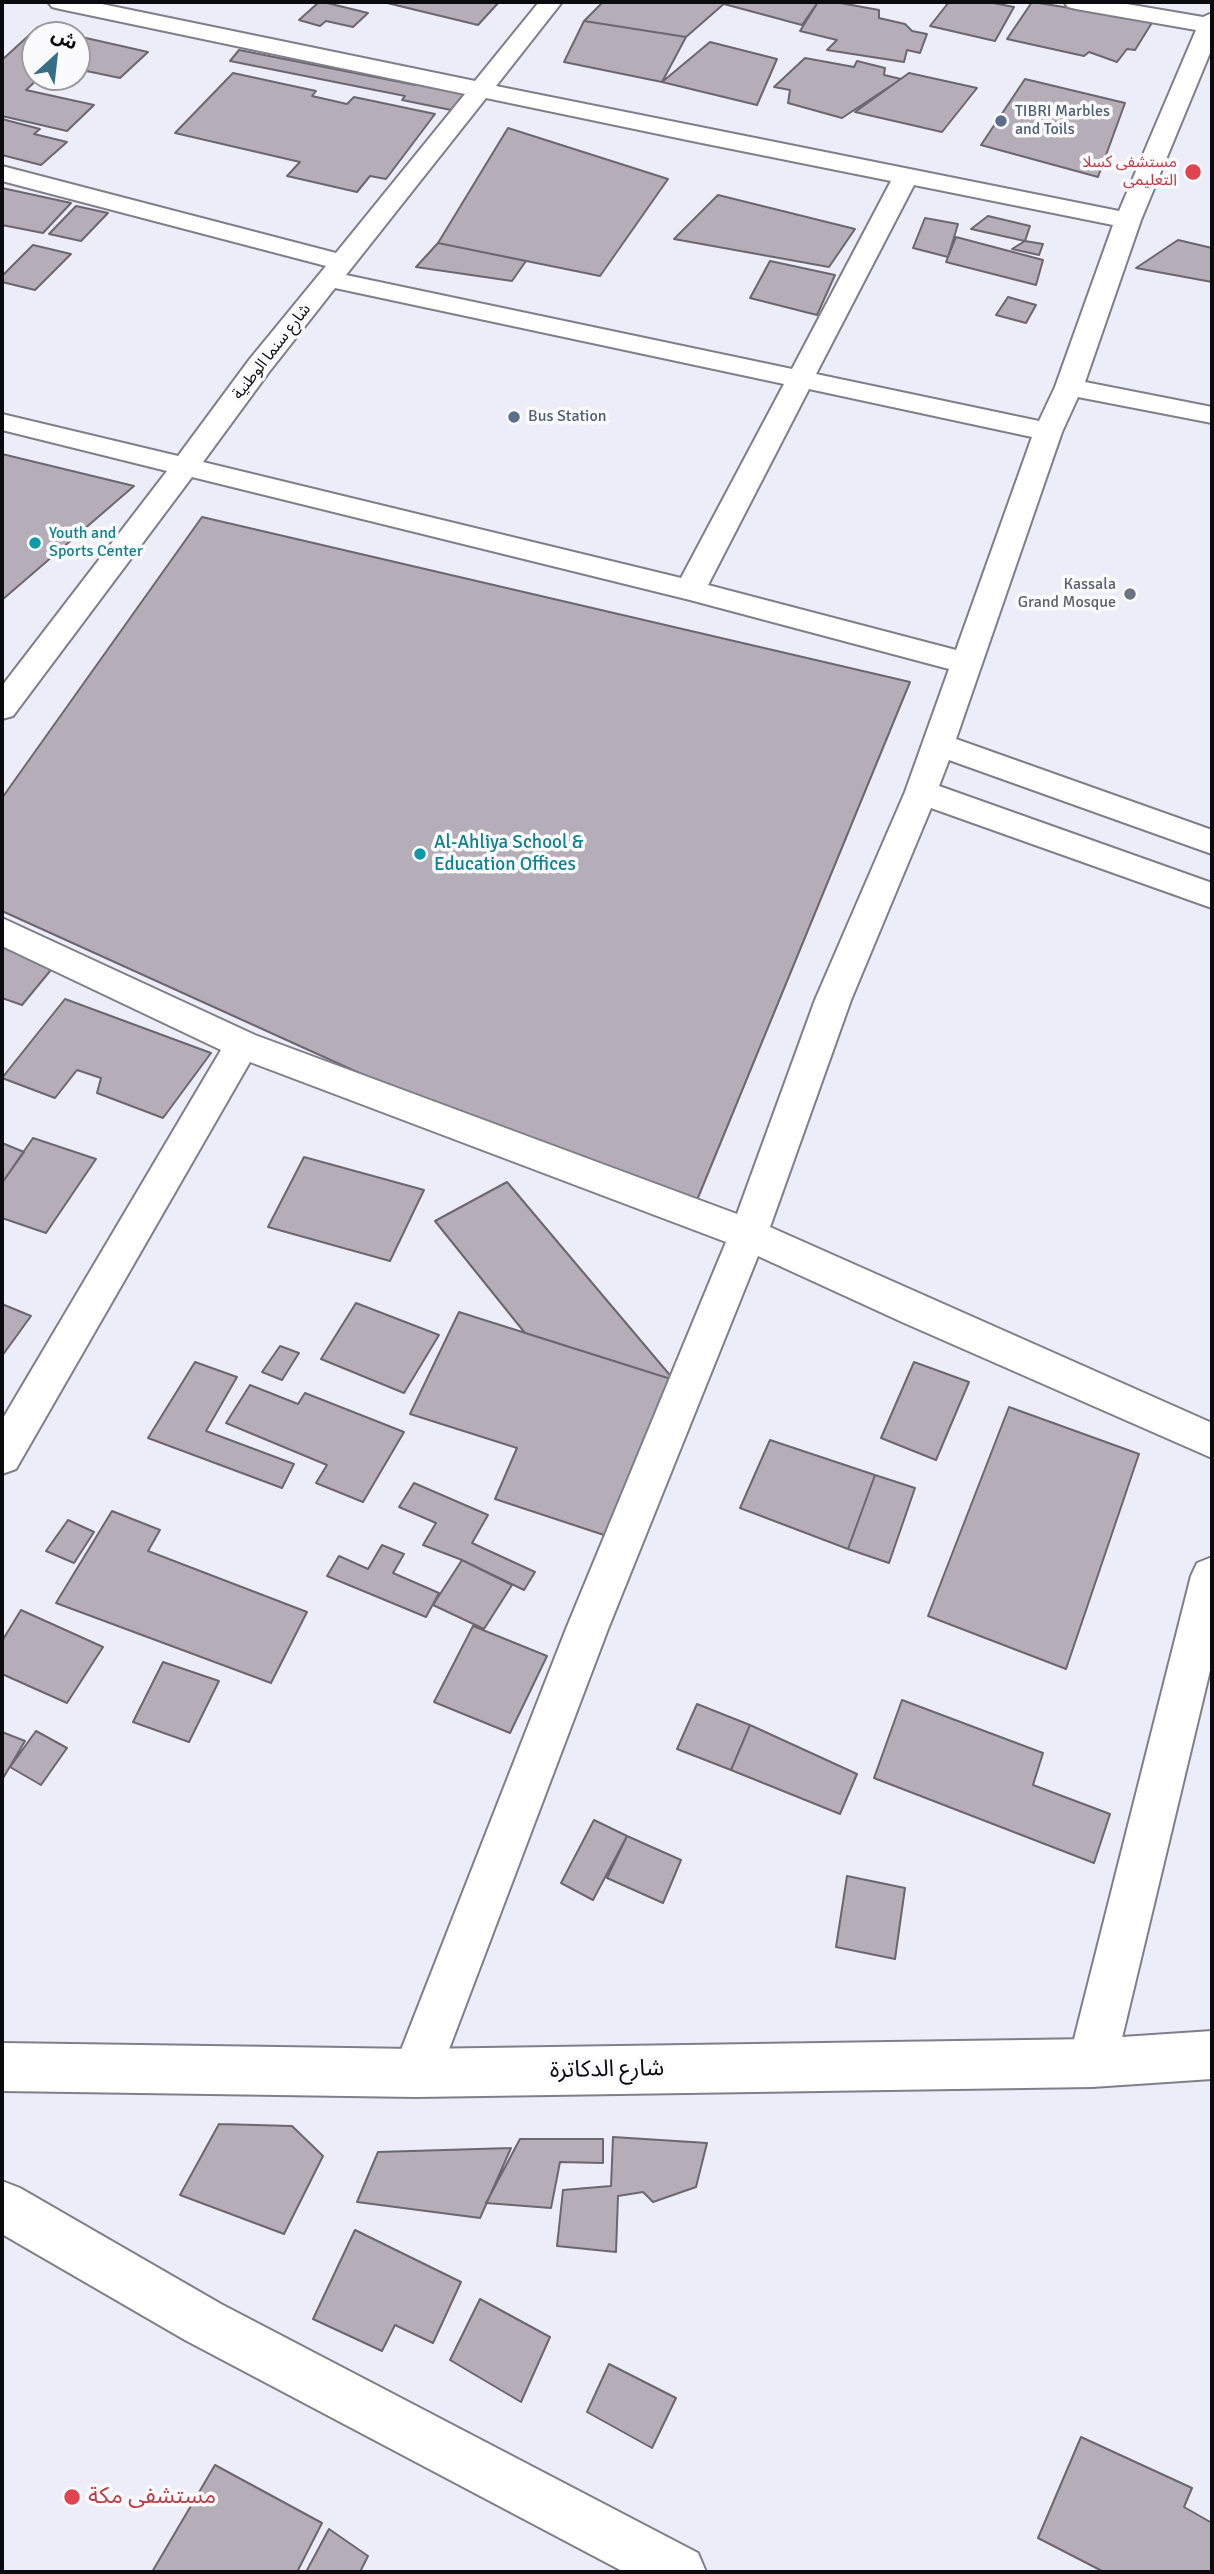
<!DOCTYPE html>
<meta charset="utf-8">
<style>
body{margin:0}
#map{position:relative;width:1214px;height:2574px;overflow:hidden;background:#ededf9;font-family:Signika,"Noto Sans Arabic",sans-serif}
canvas{display:block}
.frame{position:absolute;inset:0;border:4px solid #0b0b0f;pointer-events:none}
.north{position:absolute;left:21px;top:21px;width:70px;height:70px;box-sizing:border-box;background:#fbfbfd;border:2px solid #9b9b9e;border-radius:50%;rotate:27deg;font-size:19px;font-weight:700;line-height:28px;text-align:center;color:#0b0b0f}
.north::after{content:'';display:block;margin:auto;width:24px;height:32px;background:#357088;clip-path:polygon(50% 0,100% 100%,50% 72%,0 100%)}
</style>
<div id="map">
<canvas width="1214" height="2574"></canvas>
<div class="frame"></div>
<div class="north">ش</div>
</div>
<script>
const g = document.querySelector('canvas').getContext('2d');
g.lineJoin = 'round';
function paint(path, color) { g.fillStyle = color; g.fill(path, 'evenodd'); }
const toPath = rows => new Path2D(rows.map(r => 'M' + r).join(''));
function stroke(path, color, width, dash) { g.strokeStyle = color; g.lineWidth = width; g.lineCap = dash ? 'butt' : 'round'; g.setLineDash(dash || []); g.stroke(path); }
function label(font, color, halo, rows, align = 'center') {
  g.font = font + ' Signika,"Noto Sans Arabic",sans-serif'; g.lineWidth = 7; g.setLineDash([]); g.textBaseline = 'middle'; g.strokeStyle = halo; g.fillStyle = color; for (const [text, x, y, turn = 0] of rows) {
    g.save(); g.translate(x, y); g.rotate((+turn || 0) * Math.PI / 180); g.textAlign = isNaN(turn) ? turn : align; if (halo) g.strokeText(text, 0, 0); g.fillText(text, 0, 0); g.restore();
  }
}
const building = toPath([
 [319,2,323,2,368,13,353,27,326,21,320,26,299,20,319,2],
 [383,2,499,2,478,25,383,2],
 [603,2,726,2,686,37,584,21,603,2],
 [726,2,818,2,802,25,724,4,726,2],
 [818,2,835,2,879,10,879,18,905,24,912,31,927,34,920,53,907,50,904,62,827,50,837,40,800,31,818,2],
 [949,2,988,2,1014,7,995,41,930,26,949,2],
 [1032,2,1153,21,1135,50,1127,49,1117,62,1089,52,1084,56,1007,39,1032,2],
 [584,21,686,37,662,82,564,62,584,21],
 [38,27,73,35,35,35,35,77,40,77,26,90,94,105,67,131,2,116,2,60,38,27],
 [77,36,148,52,120,78,77,69,77,36],
 [710,42,777,59,757,105,662,82,710,42],
 [239,50,415,85,418,81,466,91,451,110,402,100,405,96,230,61,239,50],
 [805,58,854,67,857,61,885,68,884,75,901,79,842,118,788,103,790,90,774,87,805,58],
 [233,73,316,91,312,96,347,104,354,97,435,114,386,179,370,176,357,192,287,176,300,162,175,133,233,73],
 [909,73,977,88,942,132,855,112,909,73],
 [1025,79,1125,103,1098,177,981,145,1025,79],
 [2,119,40,129,34,134,67,142,41,165,2,155,2,119],
 [508,128,668,179,600,276,438,243,508,128],
 [2,188,71,203,43,233,2,225,2,188],
 [718,195,855,229,829,267,674,239,718,195],
 [76,206,108,213,81,241,49,234,76,206],
 [988,216,1030,226,1025,241,971,229,988,216],
 [925,218,958,224,948,257,913,248,925,218],
 [956,237,1043,260,1036,285,946,262,956,237],
 [1178,240,1212,248,1212,282,1136,268,1178,240],
 [1025,241,1043,244,1039,255,1012,249,1025,241],
 [438,243,526,261,512,281,416,267,438,243],
 [33,245,71,254,35,290,2,282,2,276,33,245],
 [770,261,835,275,817,315,750,298,770,261],
 [1008,297,1036,305,1026,323,996,315,1008,297],
 [2,454,134,486,2,600,2,454],
 [202,517,910,682,688,1222,2,911,2,798,202,517],
 [2,945,55,965,22,1005,2,998,2,945],
 [65,999,211,1053,163,1118,97,1093,101,1078,77,1070,55,1098,2,1078,65,999],
 [33,1138,96,1159,46,1233,2,1218,2,1183,33,1138],
 [2,1143,24,1152,2,1183,2,1143],
 [304,1157,424,1190,390,1261,268,1227,304,1157],
 [507,1182,674,1380,525,1333,435,1221,507,1182],
 [356,1303,439,1335,404,1393,321,1359,356,1303],
 [2,1304,31,1316,2,1356,2,1304],
 [459,1312,674,1380,610,1537,495,1499,517,1448,410,1414,459,1312],
 [280,1346,299,1353,282,1380,262,1372,280,1346],
 [195,1362,237,1377,206,1431,294,1464,282,1488,148,1438,195,1362],
 [914,1362,969,1382,936,1460,881,1438,914,1362],
 [250,1385,298,1404,305,1393,404,1432,363,1502,316,1483,327,1465,226,1423,250,1385],
 [1009,1407,1139,1454,1066,1669,928,1616,1009,1407],
 [770,1440,875,1475,848,1549,740,1508,770,1440],
 [875,1475,915,1488,889,1563,848,1549,875,1475],
 [414,1483,488,1515,472,1543,535,1572,524,1590,462,1560,423,1545,436,1523,399,1507,414,1483],
 [112,1511,160,1530,148,1551,307,1612,271,1683,56,1603,112,1511],
 [68,1520,94,1532,74,1563,46,1551,68,1520],
 [382,1545,404,1554,393,1573,439,1593,426,1617,327,1576,339,1556,368,1569,382,1545],
 [462,1560,512,1585,484,1629,433,1605,462,1560],
 [21,1610,103,1647,67,1703,2,1674,2,1641,21,1610],
 [473,1626,547,1656,510,1733,434,1702,473,1626],
 [163,1662,219,1681,189,1742,133,1722,163,1662],
 [902,1700,1043,1753,1033,1785,1110,1814,1094,1863,874,1778,902,1700],
 [697,1704,750,1725,731,1770,677,1749,697,1704],
 [750,1725,857,1774,840,1814,731,1770,750,1725],
 [36,1731,67,1748,41,1785,10,1767,36,1731],
 [2,1732,25,1741,2,1780,2,1732],
 [594,1820,627,1836,593,1900,561,1883,594,1820],
 [627,1836,681,1860,663,1903,607,1878,627,1836],
 [847,1876,905,1888,895,1959,836,1947,847,1876],
 [219,2124,292,2126,323,2156,284,2234,180,2195,219,2124],
 [613,2137,707,2143,696,2187,653,2202,643,2192,618,2196,616,2252,557,2246,563,2190,611,2186,613,2137],
 [520,2139,603,2139,603,2163,560,2162,551,2208,486,2203,520,2139],
 [511,2148,480,2218,357,2202,378,2152,511,2148],
 [355,2230,461,2282,433,2343,395,2325,382,2351,313,2319,355,2230],
 [480,2299,550,2337,521,2402,450,2360,480,2299],
 [609,2364,676,2398,652,2448,587,2412,609,2364],
 [1081,2437,1192,2488,1184,2507,1212,2523,1212,2572,1104,2572,1038,2538,1081,2437],
 [215,2465,322,2523,297,2572,152,2572,215,2465],
 [329,2529,368,2556,360,2572,306,2572,329,2529]
]);
paint(building, '#b5aeb8');
stroke(building, '#6c666f', 2);
const minor = toPath([
 [48,2,92,2,475,81,539,2,562,2,496,86,1119,211,1196,30,1076,9,1068,7,1064,2,1115,2,1203,17,1212,13,1212,48,1141,220,1085,382,1212,407,1212,423,1078,397,1062,432,956,739,1212,830,1212,854,949,760,939,786,1212,883,1212,908,931,808,851,1000,770,1227,1212,1423,1212,1458,902,1322,758,1256,608,1629,440,2073,433,2090,416,2097,399,2090,392,2073,566,1629,726,1242,250,1062,16,1469,2,1474,2,1420,221,1050,2,946,2,918,255,1035,737,1214,815,1000,905,792,949,669,690,600,192,477,13,716,2,719,2,686,167,471,2,430,2,414,178,456,249,360,326,266,2,181,2,166,336,253,465,94,60,9,52,7,48,2],
 [486,98,692,141,891,181,792,369,346,275,486,98],
 [914,185,1113,225,1055,387,1039,421,816,374,914,185],
 [335,288,784,384,681,578,203,462,269,372,335,288],
 [809,389,1032,437,956,650,708,585,809,389],
 [1212,1557,1212,1662,1116,2063,1109,2080,1092,2087,1075,2080,1068,2063,1191,1576,1197,1563,1212,1557],
 [2,2181,20,2188,221,2304,698,2553,706,2572,624,2572,185,2340,2,2234,2,2181]
]);
const major = toPath([
 [1212,2031,1212,2079,1092,2087,416,2097,2,2091,2,2043,416,2049,1092,2039,1212,2031]
]);
stroke(minor, '#7f7e89', 4);
stroke(major, '#7f7e89', 4);
paint(minor, '#fff');
paint(major, '#fff');
for (const [x, y, r, color] of [
 [1001,121,7,"#5c6f8a"],
 [1193,172,9,"#e0444e"],
 [514,417,7,"#5c6f8a"],
 [35,543,7,"#0f9aa8"],
 [1130,594,7,"#6b7280"],
 [420,854,7,"#0f9aa8"],
 [72,2497,9,"#e0444e"]
]) { const dot = new Path2D(); dot.arc(x, y, r, 0, 2 * Math.PI); g.fillStyle = color; g.fill(dot); stroke(dot, '#fbfbfd', 2.5); }
label('16px', '#4e5e75', '#fbfbfd', [
 ["TIBRI Marbles",1015,112],
 ["and Toils",1015,130],
 ["Bus Station",528,417]
], 'left');
label('16px', '#be3a42', '#fbfbfd', [
 ["مستشفى كسلا",1177,163],
 ["التعليمى",1177,181]
], 'right');
label('16px', '#0b0b0f', '#fbfbfd', [
 ["شارع سنما الوطنية",272,352,-52]
]);
label('16px', '#0d838f', '#fbfbfd', [
 ["Youth and",49,534],
 ["Sports Center",49,552]
], 'left');
label('16px', '#5b616d', '#fbfbfd', [
 ["Kassala",1116,585],
 ["Grand Mosque",1116,603]
], 'right');
label('19px', '#0d838f', '#fbfbfd', [
 ["Al-Ahliya School &",434,843],
 ["Education Offices",434,865]
], 'left');
label('23px', '#0b0b0f', '#fbfbfd', [
 ["شارع الدكاترة",607,2070,-1]
]);
label('23px', '#be3a42', '#fbfbfd', [
 ["مستشفى مكة",88,2497]
], 'left');
</script>
